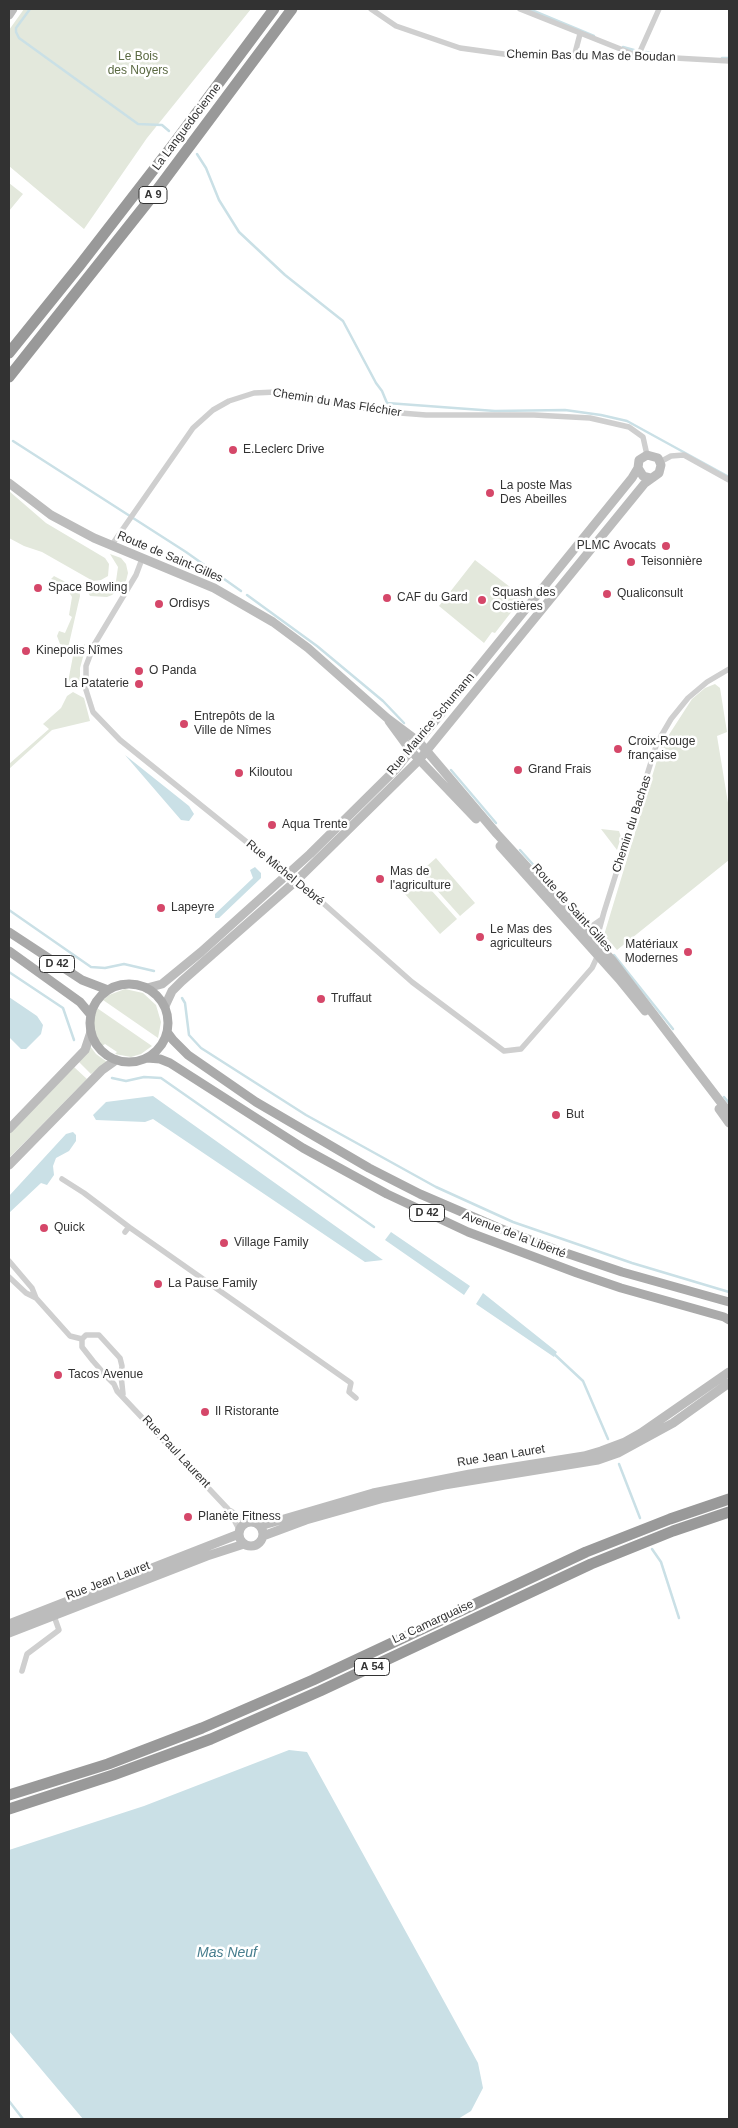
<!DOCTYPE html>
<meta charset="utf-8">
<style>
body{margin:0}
#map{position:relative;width:738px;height:2128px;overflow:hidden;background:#fff;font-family:Arial,sans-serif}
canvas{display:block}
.frame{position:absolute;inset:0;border:10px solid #323232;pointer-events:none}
</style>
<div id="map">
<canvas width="738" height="2128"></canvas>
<div class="frame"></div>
</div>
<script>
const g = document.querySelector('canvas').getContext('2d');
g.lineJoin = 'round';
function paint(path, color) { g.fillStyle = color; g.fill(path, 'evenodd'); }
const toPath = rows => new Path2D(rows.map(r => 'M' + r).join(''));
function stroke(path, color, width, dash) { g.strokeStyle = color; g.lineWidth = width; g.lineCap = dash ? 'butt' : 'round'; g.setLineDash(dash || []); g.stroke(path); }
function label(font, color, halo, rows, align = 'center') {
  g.font = font + ' Arial,sans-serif'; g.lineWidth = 5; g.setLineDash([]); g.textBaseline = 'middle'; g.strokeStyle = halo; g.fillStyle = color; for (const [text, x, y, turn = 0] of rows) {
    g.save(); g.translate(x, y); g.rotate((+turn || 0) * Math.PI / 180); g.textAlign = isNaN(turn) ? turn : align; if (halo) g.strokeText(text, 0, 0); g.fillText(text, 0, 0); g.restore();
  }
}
paint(toPath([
 [24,9,251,9,147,138,84,229,9,166,9,30],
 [9,183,23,194,9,211],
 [9,491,46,523,105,558,109,564,108,576,101,580,93,581,42,552,24,546,9,538],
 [110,554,121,558,126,564,128,573,126,581,112,595,107,597,90,596,83,583,102,588,116,581,118,567],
 [475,560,523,597,495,633,492,632,484,643,439,606],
 [54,576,79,589,80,596,68,648,60,644,57,636,59,631,65,633,72,617,69,615,72,597,65,586,51,579],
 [85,644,85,650,80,668,80,681,68,682,73,656],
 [715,684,720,688,727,732,717,736,729,809,729,860,617,950,604,935,661,747,692,699,705,688],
 [73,692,84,698,90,721,52,730,9,769,9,764,49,729,43,724,61,708,67,696],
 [601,829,619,831,621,837,617,850],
 [436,858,475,903,460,916,426,878,428,873,427,866],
 [411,880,415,883,423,881,457,919,440,934,404,893,405,886],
 [125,989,143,993,156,1005,161,1022,158,1038,103,1000,109,995],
 [97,1008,152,1046,141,1054,131,1057,115,1054,117,1052,105,1044,102,1046,97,1038,94,1028,94,1018],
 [90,1046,96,1054,107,1062,91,1074,79,1062],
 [74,1067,87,1079,9,1158,9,1134]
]), '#e3e8dc');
paint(toPath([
 [125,755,189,806,194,814,189,821,181,820],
 [255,867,261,873,261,878,219,918,215,918,215,914,253,878,250,870],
 [9,997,37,1016,43,1025,41,1034,26,1049,21,1049,9,1037],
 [153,1096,383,1260,365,1262,153,1119,145,1122,96,1120,93,1115,106,1102],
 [73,1132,76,1135,76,1141,69,1151,56,1158,53,1166,54,1175,47,1185,41,1183,9,1213,9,1196,66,1134],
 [391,1232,470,1286,464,1295,385,1240],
 [483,1293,557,1352,554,1357,476,1304],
 [289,1750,307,1752,478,2063,483,2088,471,2111,458,2119,83,2119,9,2031,9,1850,144,1806]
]), '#cae0e6');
stroke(toPath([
 [30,9,16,28,16,32,19,38,138,124,162,125,169,131],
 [529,9,594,36],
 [623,47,634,50],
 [646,52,662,55],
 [722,58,729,58],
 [197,154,206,168,219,200,239,232,285,275,343,321,376,383,382,391,387,403,495,411,565,410,601,415,627,421,729,477],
 [13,441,186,552,241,591],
 [247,595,317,646,383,701,404,723],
 [451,770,496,823],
 [520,850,575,911],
 [9,910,91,967,105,968,124,964,154,971],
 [614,955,673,1029],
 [9,972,63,1008,74,1040],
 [182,998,185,1003,189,1035,201,1048,306,1115,436,1187,513,1222,632,1263,729,1292],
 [112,1078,126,1081,144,1077,161,1078,374,1227],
 [724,1097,729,1103],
 [553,1353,583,1381,608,1439],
 [619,1464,640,1518],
 [652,1549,661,1562,679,1618],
 [9,2101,23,2119]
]), '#cae0e6', 2.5);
stroke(toPath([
 [371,9,396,26,460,48,518,56,657,57,729,61],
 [520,9,638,56,659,9],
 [574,57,580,34],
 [660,462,671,456,684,455,729,480],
 [111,546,193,428,213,410,229,401,254,393,276,392,387,412,426,415,534,415,590,418,629,427,643,437,647,455],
 [142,559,136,575,94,645,86,666,86,690,93,712,120,740,269,860,297,880,412,982,504,1051,521,1049,592,968,599,953],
 [581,925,592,926,602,919],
 [599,944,598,934,604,912,657,743,671,719,688,698,707,682,729,669],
 [62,1179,84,1193,129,1227,125,1232],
 [129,1227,351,1383,349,1392,356,1398],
 [9,1261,32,1288,36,1298],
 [9,1277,26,1293,36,1298,70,1336,82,1339],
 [121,1375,123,1394],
 [108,1378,121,1375,122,1366,120,1358,99,1335,86,1335,82,1339,82,1347,93,1361,108,1378,114,1384,117,1391,228,1509,240,1531],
 [231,1511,248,1523],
 [22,1671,27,1654,59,1630,54,1616]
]), '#cfcfcf', 5.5);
stroke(toPath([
 [9,15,13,9],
 [9,483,51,515,94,538,214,588,273,622,308,648,387,718,419,742,497,834,612,960,729,1113],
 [389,721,411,751,476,819],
 [500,846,619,979,645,1011],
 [147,988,162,984,201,952,310,854,396,769,632,478,638,468],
 [165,1006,172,991,182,981,297,880,419,760,645,483,659,473,661,465,658,458,647,455,639,460,638,468,643,476,651,478],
 [719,1109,729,1123],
 [9,1129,85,1050,91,1032],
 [9,1165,102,1070,116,1060],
 '239 1534a12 12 0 1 1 24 0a12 12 0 1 1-24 0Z',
 [260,1526,373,1493,470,1474,584,1456,601,1451,625,1442,641,1433,729,1372],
 [263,1536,306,1520,384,1498,444,1485,598,1460,618,1453,673,1423,729,1383],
 [9,1624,239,1534],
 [9,1633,207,1556,244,1544]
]), '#bcbcbc', 9);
stroke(toPath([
 [9,932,82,980,108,990],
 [9,951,80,1002,91,1015],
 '90 1023a39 39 0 1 1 78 0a39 39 0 1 1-78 0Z',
 [167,1032,173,1040,188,1055,256,1102,369,1168,420,1194,499,1228,554,1249,622,1272,729,1302],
 [147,1058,160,1059,170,1063,303,1148,387,1194,468,1232,577,1273,621,1288,724,1317,729,1320]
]), '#aaa', 9);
stroke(toPath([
 [9,353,80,265,172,146,274,9],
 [9,377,151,198,292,9],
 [9,1795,108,1764,202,1728,313,1680,586,1552,670,1519,729,1499],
 [9,1809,113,1775,211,1739,320,1691,591,1564,673,1531,729,1512]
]), '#999', 11);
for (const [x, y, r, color] of [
 [233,450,5,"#d54769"],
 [490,493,5,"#d54769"],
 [666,546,5,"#d54769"],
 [631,562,5,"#d54769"],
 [38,588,5,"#d54769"],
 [607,594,5,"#d54769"],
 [387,598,5,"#d54769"],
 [482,600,5,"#d54769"],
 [159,604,5,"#d54769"],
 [26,651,5,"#d54769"],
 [139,671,5,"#d54769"],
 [139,684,5,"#d54769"],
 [184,724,5,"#d54769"],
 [618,749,5,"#d54769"],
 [518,770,5,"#d54769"],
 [239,773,5,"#d54769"],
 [272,825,5,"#d54769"],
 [380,879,5,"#d54769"],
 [161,908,5,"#d54769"],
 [480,937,5,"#d54769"],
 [688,952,5,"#d54769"],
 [321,999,5,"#d54769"],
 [556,1115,5,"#d54769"],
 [44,1228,5,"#d54769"],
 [224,1243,5,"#d54769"],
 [158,1284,5,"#d54769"],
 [58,1375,5,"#d54769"],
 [205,1412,5,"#d54769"],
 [188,1517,5,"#d54769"]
]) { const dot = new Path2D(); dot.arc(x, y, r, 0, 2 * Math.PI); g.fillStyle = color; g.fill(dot); stroke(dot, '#fff', 2); }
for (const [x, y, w] of [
 [153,195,28],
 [57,964,35],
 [427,1213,35],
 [372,1667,35]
]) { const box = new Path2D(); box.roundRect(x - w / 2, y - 8.5, w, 17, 4); g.fillStyle = '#fff'; g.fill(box); stroke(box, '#323232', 1); }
label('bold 11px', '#323232', null, [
 ["A 9",153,195],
 ["D 42",57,964],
 ["D 42",427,1213],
 ["A 54",372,1667]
]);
label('12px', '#323232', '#fff', [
 ["Chemin Bas du Mas de Boudan",591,56,1],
 ["La Languedocienne",187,127,-53],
 ["Chemin du Mas Fléchier",337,403,9],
 ["Route de Saint-Gilles",170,557,23],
 ["Rue Maurice Schumann",431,724,-50],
 ["Chemin du Bachas",632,824,-72],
 ["Rue Michel Debré",285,873,39],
 ["Route de Saint-Gilles",572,908,48],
 ["Avenue de la Liberté",514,1235,21],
 ["Rue Paul Laurent",176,1452,47],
 ["Rue Jean Lauret",501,1456,-9],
 ["Rue Jean Lauret",108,1581,-21],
 ["La Camarguaise",433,1622,-25]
]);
label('12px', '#5b6a43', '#fff', [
 ["Le Bois",138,57],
 ["des Noyers",138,71]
]);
label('12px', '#323232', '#fff', [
 ["E.Leclerc Drive",243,450],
 ["La poste Mas",500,486],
 ["Des Abeilles",500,500],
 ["PLMC Avocats",656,546,"right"],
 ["Teisonnière",641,562],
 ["Space Bowling",48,588],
 ["Squash des",492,593],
 ["Costières",492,607],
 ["Qualiconsult",617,594],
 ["CAF du Gard",397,598],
 ["Ordisys",169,604],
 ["Kinepolis Nîmes",36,651],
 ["O Panda",149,671],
 ["La Pataterie",129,684,"right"],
 ["Entrepôts de la",194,717],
 ["Ville de Nîmes",194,731],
 ["Croix-Rouge",628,742],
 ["française",628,756],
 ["Grand Frais",528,770],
 ["Kiloutou",249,773],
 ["Aqua Trente",282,825],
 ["Mas de",390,872],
 ["l'agriculture",390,886],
 ["Lapeyre",171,908],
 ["Le Mas des",490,930],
 ["agriculteurs",490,944],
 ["Matériaux",678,945,"right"],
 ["Modernes",678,959,"right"],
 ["Truffaut",331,999],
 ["But",566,1115],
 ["Quick",54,1228],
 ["Village Family",234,1243],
 ["La Pause Family",168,1284],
 ["Tacos Avenue",68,1375],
 ["Il Ristorante",215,1412],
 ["Planète Fitness",198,1517]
], 'left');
label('italic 14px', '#467d8d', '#fff', [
 ["Mas Neuf",227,1953]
]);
</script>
